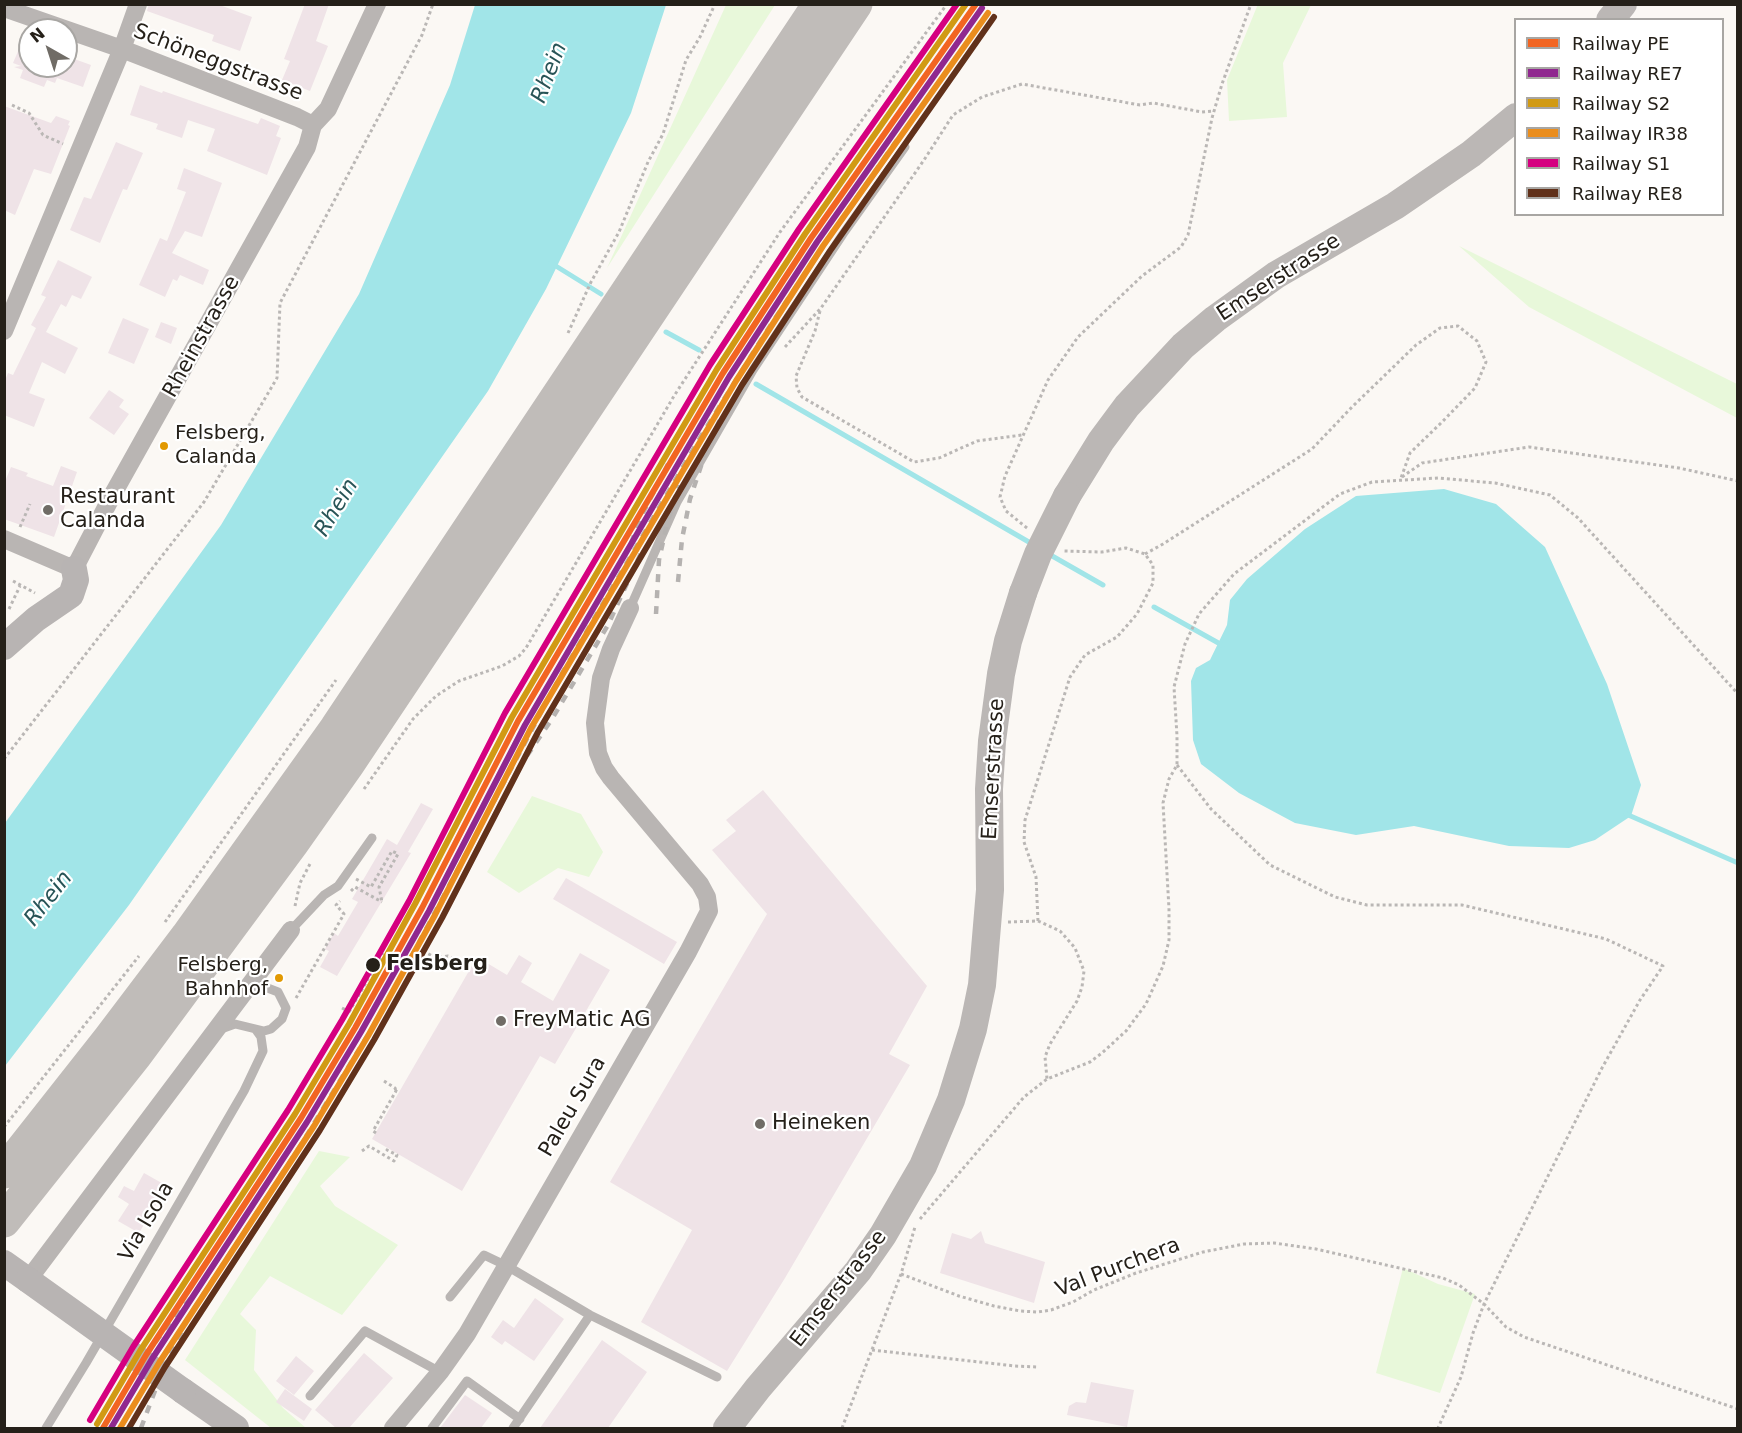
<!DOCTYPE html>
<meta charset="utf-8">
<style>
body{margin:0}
#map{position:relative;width:1742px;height:1433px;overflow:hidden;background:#fbf8f4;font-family:"DejaVu Sans",sans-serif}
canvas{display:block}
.frame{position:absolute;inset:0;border:6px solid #252019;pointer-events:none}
.legend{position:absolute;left:1514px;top:18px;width:210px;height:198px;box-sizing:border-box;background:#fff;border:2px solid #a8a6a3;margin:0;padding:8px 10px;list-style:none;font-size:18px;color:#252019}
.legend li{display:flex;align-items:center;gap:12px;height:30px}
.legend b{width:30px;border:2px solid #a8a6a3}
.north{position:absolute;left:18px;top:18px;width:60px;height:60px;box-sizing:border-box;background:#fff;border:2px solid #a8a6a3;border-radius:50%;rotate:321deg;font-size:16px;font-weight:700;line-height:24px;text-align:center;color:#252019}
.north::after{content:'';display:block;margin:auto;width:21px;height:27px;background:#706c66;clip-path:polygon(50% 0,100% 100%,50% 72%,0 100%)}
</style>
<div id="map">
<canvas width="1742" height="1433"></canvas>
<div class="frame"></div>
<ul class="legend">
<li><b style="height:8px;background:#f26522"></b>Railway PE</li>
<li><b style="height:8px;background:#90288f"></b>Railway RE7</li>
<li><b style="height:8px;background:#d19a14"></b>Railway S2</li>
<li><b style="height:8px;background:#ea8d1d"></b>Railway IR38</li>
<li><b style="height:8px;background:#d50080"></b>Railway S1</li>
<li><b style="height:8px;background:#61311a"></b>Railway RE8</li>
</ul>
<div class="north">N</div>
</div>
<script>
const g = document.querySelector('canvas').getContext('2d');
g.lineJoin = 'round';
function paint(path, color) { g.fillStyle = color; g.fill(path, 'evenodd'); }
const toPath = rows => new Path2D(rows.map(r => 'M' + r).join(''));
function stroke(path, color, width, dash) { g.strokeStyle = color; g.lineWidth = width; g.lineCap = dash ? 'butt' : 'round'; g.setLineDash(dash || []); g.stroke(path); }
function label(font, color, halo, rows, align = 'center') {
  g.font = font + ' "DejaVu Sans",sans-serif'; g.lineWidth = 4.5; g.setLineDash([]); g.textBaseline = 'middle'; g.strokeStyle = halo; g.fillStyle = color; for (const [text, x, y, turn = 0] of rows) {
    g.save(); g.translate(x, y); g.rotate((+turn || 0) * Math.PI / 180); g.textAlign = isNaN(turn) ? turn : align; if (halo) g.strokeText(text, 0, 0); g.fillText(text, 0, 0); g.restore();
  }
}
paint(toPath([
 [1258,4,1311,5,1283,63,1287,117,1229,121,1227,80],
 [726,5,775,5,607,268],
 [1459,246,1737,384,1737,418,1529,307],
 [532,796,581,814,603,852,589,877,558,868,519,893,487,872],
 [319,1151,350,1157,320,1186,335,1206,398,1245,342,1315,270,1276,240,1314,256,1330,254,1370,283,1408,306,1428,271,1428,185,1360],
 [1403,1268,1438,1284,1475,1294,1440,1393,1376,1373]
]), '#e8f8da');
paint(toPath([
 [475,5,666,5,631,113,546,289,488,391,129,905,5,1066,5,823,221,525,359,294,450,85],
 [1444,489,1496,504,1545,547,1607,684,1641,785,1631,816,1595,840,1569,848,1509,846,1414,826,1356,835,1295,823,1239,793,1201,764,1193,740,1191,681,1196,668,1210,660,1227,625,1230,600,1247,579,1305,529,1356,496]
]), '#a1e5e8');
stroke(toPath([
 [551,263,601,294],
 [666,332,699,350],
 [756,384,1034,545],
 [1047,553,1103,585],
 [1154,607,1222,645],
 [1626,814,1738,863]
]), '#a1e5e8', 5);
paint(toPath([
 [149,4,217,4,252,17,240,51,212,41,214,35,147,11],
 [305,4,329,4,316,41,328,46,310,91,282,80,290,61,284,59],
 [19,49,30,53,30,66,66,66,66,56,91,65,83,87,57,78,55,83,47,80,44,87,20,78,23,70,14,67,21,66,13,63],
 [140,85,162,93,163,91,258,124,261,118,280,126,276,136,281,138,267,175,207,151,215,129,188,120,182,138,156,129,158,124,130,115],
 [4,106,51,123,56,116,70,121,68,125,70,126,51,174,34,169,15,215,4,210],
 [116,142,143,153,127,190,123,189,100,243,70,230,84,197,91,199],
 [184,168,222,183,202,237,185,231,172,253,209,270,203,285,180,275,177,281,173,279,165,297,139,285,160,238,167,241,186,192,177,189],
 [58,260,92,277,81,299,72,295,66,307,61,304,46,332,78,348,65,374,42,362,29,393,45,399,34,427,4,415,4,383,8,373,13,375,36,328,31,325,46,297,41,295],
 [123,318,149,329,134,364,108,353],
 [161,322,177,328,171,344,155,337],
 [109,390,124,400,119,407,129,414,114,435,89,418],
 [61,466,77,472,54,537,4,519,4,484,11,467,28,473,26,476,53,486],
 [763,790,927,986,889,1054,910,1065,785,1278,727,1371,641,1322,692,1230,610,1182,767,914,712,850,736,831,726,820],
 [421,803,433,809,408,852,411,853,337,976,320,967,329,951,325,949,334,933,338,936,358,902,352,899,387,839,397,845],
 [566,878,677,942,664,964,553,899],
 [580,953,610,970,555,1064,540,1056,462,1191,372,1139,477,957,507,975,519,955,532,963,521,982,553,1001],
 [144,1173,167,1186,139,1233,118,1221,129,1204,118,1197,124,1186,134,1191],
 [981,1231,985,1243,1045,1262,1034,1303,940,1273,952,1233,971,1239],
 [535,1298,564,1319,534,1361,505,1341,502,1345,491,1337,503,1320,514,1328],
 [602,1340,647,1372,608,1428,540,1428],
 [364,1353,393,1378,349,1428,336,1428,315,1410],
 [296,1356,314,1371,294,1395,276,1381],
 [1091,1382,1134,1390,1127,1427,1067,1415,1069,1406,1076,1402,1086,1403],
 [285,1389,312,1409,304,1421,276,1402],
 [465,1395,492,1413,481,1428,440,1428]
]), '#efe3e7');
stroke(toPath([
 [12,105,29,113,43,135,63,144],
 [820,311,815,331,796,376,797,388,802,397,914,462,939,458,977,441,1022,435],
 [568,333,591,282,619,232,648,162,663,134,686,60,700,37,715,4],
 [785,347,821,308,924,160,953,115,982,97,1022,84,1140,105,1153,103,1202,112,1214,111],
 [1402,477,1422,463,1529,447,1679,468,1738,481],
 [20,527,30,504],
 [1027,528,1006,511,1000,497,1005,476,1048,380,1078,337,1142,276,1181,247,1188,235,1212,118,1222,84,1251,4],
 [1145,554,1163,544,1312,449,1352,407,1416,345,1440,328,1458,326,1477,341,1486,362,1475,388,1443,421,1410,453,1401,478],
 [13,581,35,593],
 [9,609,20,586],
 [4,759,204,502,277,378,280,303,422,35,433,4],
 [1177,765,1211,809,1270,865,1335,897,1367,905,1462,905,1606,939,1663,966,1640,1000,1602,1068,1484,1304,1473,1333,1461,1377,1438,1428],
 [364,789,413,719,436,696,459,681,502,666,519,656,526,648,674,396,780,232,947,4],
 [356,879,371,887,392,851,398,854,379,887,382,902],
 [351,891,355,887,382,902],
 [295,906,300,883,311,862],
 [1038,921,1036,877,1024,842,1025,820,1070,677,1085,655,1117,637,1137,614,1153,583,1153,565,1145,554,1126,548,1102,552,1063,551],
 [165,922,336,680],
 [1008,922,1038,921,1060,931,1075,948,1084,971,1082,987,1077,1001,1050,1044,1045,1057,1047,1079],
 [423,951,436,958,448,956,455,960],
 [296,998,344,914,336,905,340,901],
 [342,1008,357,1016],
 [349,1012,383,953],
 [384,1081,395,1088,396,1091],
 [4,1127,139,956],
 [376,1133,373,1131,396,1091,399,1093],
 [362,1151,369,1146,394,1161,397,1155,387,1150,388,1149],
 [920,1219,1024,1097,1047,1079,1090,1062,1102,1053,1126,1031,1146,1004,1163,966,1169,940,1169,909,1163,803,1169,779,1177,765,1177,736,1174,687,1185,644,1199,614,1234,574,1340,494,1372,482,1438,478,1495,483,1550,495,1578,518,1738,694],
 [901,1274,959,1296,994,1306,1020,1311,1038,1312,1051,1310,1073,1302,1094,1290,1136,1273,1203,1252,1244,1244,1274,1243,1316,1249,1443,1278,1459,1285,1484,1304,1506,1327,1524,1337,1738,1409],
 [872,1350,1015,1366,1039,1367],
 [842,1428,901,1274,915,1227]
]), '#bab7b5', 3, [3, 3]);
stroke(toPath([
 [630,608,677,502,753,370,843,234,905,147],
 [291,930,324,895,338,886,372,838],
 [221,1029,235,1024,264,1031,271,1029,282,1019,286,1008,278,992,265,987,249,992],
 [450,1297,484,1255,507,1266,590,1315,513,1428],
 [590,1315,717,1377],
 [310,1396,365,1331,440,1372],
 [46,1428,86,1363,244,1091,263,1051,261,1037,256,1030],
 [432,1428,467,1381,520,1419]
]), '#b9b5b3', 9);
stroke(toPath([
 [4,8,122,49,297,117,313,125],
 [4,331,122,49,138,4],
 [4,539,74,569,113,494,307,147,313,125,328,109,377,4],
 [28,1280,291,930],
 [393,1428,440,1372,467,1334,688,952,709,911,707,897,700,884,611,778,604,768,598,753,595,723,601,678,611,649,630,608]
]), '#b9b5b3', 18);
stroke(toPath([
 [4,647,36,619,71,595,76,580,74,569],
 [4,1263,28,1280],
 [183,1391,236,1428]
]), '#b8b4b3', 26);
stroke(toPath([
 [1610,20,1623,4],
 [1067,496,1101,441,1127,406,1183,346,1215,319,1276,275,1395,206,1471,154,1516,117],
 [727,1428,758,1388,858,1271,883,1235,923,1166,951,1100,973,1029,982,985,990,890,989,789,992,741,1001,674,1008,641,1023,593]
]), '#bbb7b5', 28);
stroke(toPath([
 [4,1172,109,1039,187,936,336,728,819,4],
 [4,1221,136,1055,292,844,347,766,856,4]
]), '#c0bcb9', 33);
stroke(toPath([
 [631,543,643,513,668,464],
 [678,582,682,539,690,499,705,454,721,417],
 [656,614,659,560,667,524,679,485],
 [518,769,552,719,608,625,641,553],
 [146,1355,174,1317,198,1290],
 [141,1428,164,1367,188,1318,302,1143,383,1010,561,675,701,436,766,332,823,246,899,137]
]), '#b5b2b0', 4.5, [8, 8]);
stroke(toPath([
 [28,1280,183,1391]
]), '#b8b4b3', 26);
stroke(toPath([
 [1023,593,1038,554,1067,496]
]), '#bbb7b5', 28);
stroke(toPath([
 [103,1428,146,1355,301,1118,355,1028,422,908,518,721,723,373,811,238,976,4]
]), '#f26522', 6);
stroke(toPath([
 [111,1428,152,1359,307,1122,361,1032,429,911,525,725,729,377,817,242,982,8]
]), '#90288f', 6);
stroke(toPath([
 [97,1424,140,1351,295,1114,349,1024,415,904,512,717,717,369,805,234,966,4]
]), '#d19a14', 6);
stroke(toPath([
 [120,1428,159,1363,314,1126,368,1036,435,915,531,728,736,381,823,246,988,13]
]), '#ea8d1d', 6);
stroke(toPath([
 [90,1420,133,1347,288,1110,342,1020,409,901,505,713,710,365,799,229,957,4]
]), '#d50080', 6);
stroke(toPath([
 [129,1428,165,1367,320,1130,374,1040,442,918,538,732,742,385,830,251,994,17]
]), '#61311a', 6);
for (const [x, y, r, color] of [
 [164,446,5,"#e29902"],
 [48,510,6,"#706c66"],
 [373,965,8,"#252019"],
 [279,978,5,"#e29902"],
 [501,1021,6,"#706c66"],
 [760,1124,6,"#706c66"]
]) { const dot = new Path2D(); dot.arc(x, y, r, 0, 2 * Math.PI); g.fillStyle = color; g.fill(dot); stroke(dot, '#fff', 2); }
label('20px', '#252019', '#fff', [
 ["Felsberg,",175,434],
 ["Calanda",175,458],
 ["Felsberg,",268,966,"right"],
 ["Bahnhof",268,990,"right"]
], 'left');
label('21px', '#252019', '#fff', [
 ["Schöneggstrasse",218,63,21],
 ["Emserstrasse",1279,278,-33],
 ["Rheinstrasse",202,337,-61],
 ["Emserstrasse",994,769,-87],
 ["Paleu Sura",573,1107,-60],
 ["Via Isola",147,1222,-60],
 ["Val Purchera",1118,1268,-21],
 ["Emserstrasse",839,1289,-52]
]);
label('21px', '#252019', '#fff', [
 ["Restaurant",60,498],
 ["Calanda",60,522],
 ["FreyMatic AG",513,1021],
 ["Heineken",772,1124]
], 'left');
label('bold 21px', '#252019', '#fff', [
 ["Felsberg",386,965]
], 'left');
label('italic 22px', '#285457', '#fff', [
 ["Rhein",550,73,-69],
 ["Rhein",337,508,-59],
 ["Rhein",49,899,-52]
]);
</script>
